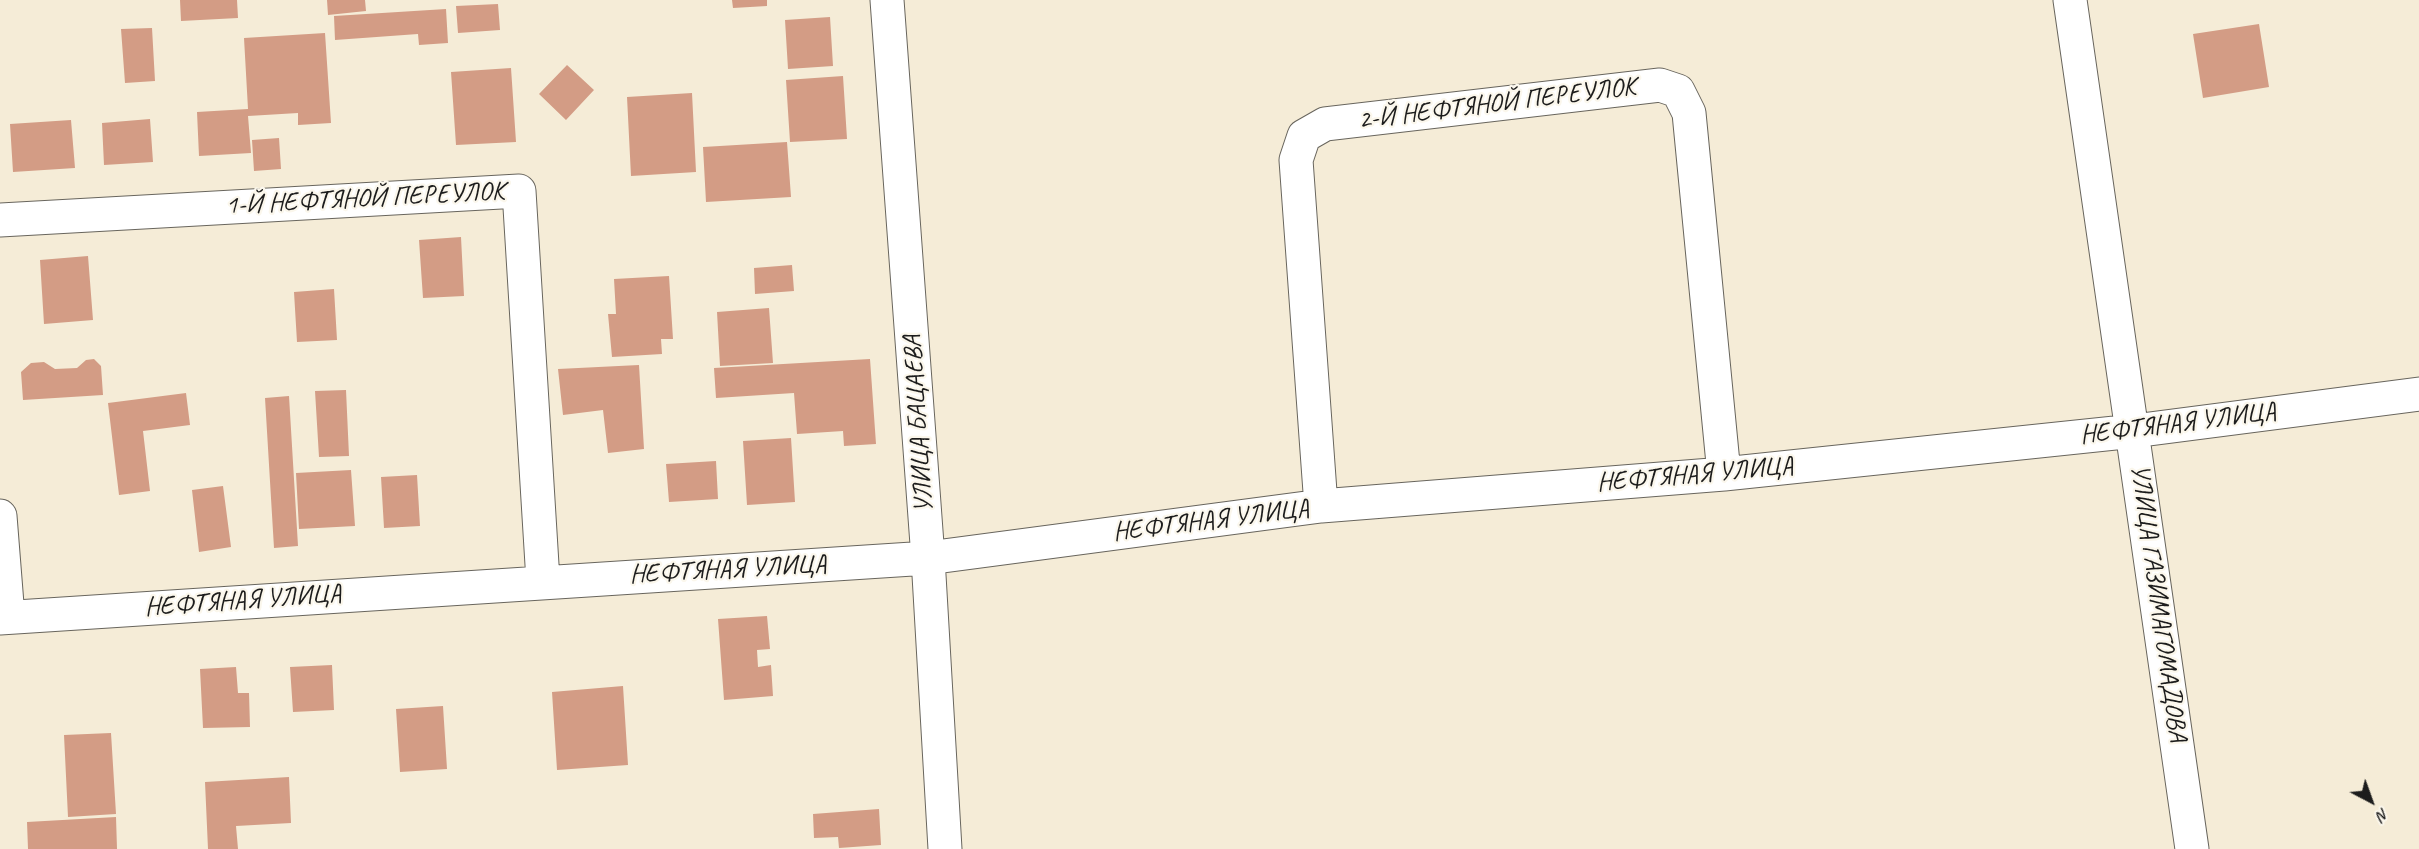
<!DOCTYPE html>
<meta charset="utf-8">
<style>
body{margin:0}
#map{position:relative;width:2419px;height:849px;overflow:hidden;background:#f5ecd7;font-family:Caveat,sans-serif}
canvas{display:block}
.north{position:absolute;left:2341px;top:771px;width:60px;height:60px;-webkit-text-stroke:4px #fbf7ec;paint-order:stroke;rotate:139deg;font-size:16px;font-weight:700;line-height:24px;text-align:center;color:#1c1c1c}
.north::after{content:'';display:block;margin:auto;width:21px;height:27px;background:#1c1c1c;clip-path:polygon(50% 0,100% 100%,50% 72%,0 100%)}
</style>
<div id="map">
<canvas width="2419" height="849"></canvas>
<div class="north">N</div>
</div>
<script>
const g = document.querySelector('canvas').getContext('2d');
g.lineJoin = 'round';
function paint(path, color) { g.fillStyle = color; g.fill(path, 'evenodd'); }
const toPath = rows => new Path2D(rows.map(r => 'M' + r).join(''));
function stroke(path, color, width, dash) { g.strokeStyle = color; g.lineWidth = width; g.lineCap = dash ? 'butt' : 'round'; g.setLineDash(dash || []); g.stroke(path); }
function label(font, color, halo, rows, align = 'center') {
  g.font = font + ' Caveat,sans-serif'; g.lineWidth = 4.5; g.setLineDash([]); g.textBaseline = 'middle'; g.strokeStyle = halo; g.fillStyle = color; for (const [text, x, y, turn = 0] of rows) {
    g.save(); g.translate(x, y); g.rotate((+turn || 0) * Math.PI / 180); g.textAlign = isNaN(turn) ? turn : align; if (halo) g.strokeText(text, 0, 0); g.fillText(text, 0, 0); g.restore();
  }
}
paint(toPath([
 [180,0,237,0,238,18,181,21],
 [327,0,365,0,366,11,328,15],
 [732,0,767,0,767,6,733,8],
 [498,4,500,30,458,33,456,6],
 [446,9,448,43,419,45,418,34,335,40,334,16],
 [830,17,833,66,788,69,785,20],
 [2259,24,2269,87,2203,98,2193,34],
 [152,28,155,81,125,83,121,29],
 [325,33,331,123,298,125,298,113,248,116,251,153,199,156,197,112,248,109,244,38],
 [567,65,594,90,566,120,539,94],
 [511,68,516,142,456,145,451,72],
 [843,76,847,139,790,142,786,80],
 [692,93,696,172,631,176,627,97],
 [150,119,153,162,104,165,102,123],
 [71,120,75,168,13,172,10,124],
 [279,138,281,169,254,171,252,140],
 [787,142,791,197,706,202,703,147],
 [461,237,464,296,423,298,419,240],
 [88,256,93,320,44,324,40,260],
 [792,265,794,291,755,294,754,268],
 [669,276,673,339,661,339,662,354,612,357,608,314,616,314,614,279],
 [334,289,337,340,297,342,294,292],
 [769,308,773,363,720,366,717,312],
 [94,359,101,366,103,395,23,400,21,372,31,363,44,362,55,369,77,368,86,360],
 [870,359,876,444,844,446,843,431,797,434,794,393,716,398,714,368],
 [639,365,644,449,608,453,603,410,563,415,558,369],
 [346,390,349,456,319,457,315,391],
 [186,393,190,425,143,431,150,491,119,495,108,403],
 [289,396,298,546,274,548,265,398],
 [791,438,795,502,747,505,743,441],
 [716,461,718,499,669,502,666,464],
 [351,470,355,526,299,529,296,473],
 [417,475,420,526,384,528,381,477],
 [223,486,231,547,199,552,192,490],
 [767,616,770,649,757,650,758,667,771,665,773,696,724,700,718,619],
 [332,665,334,710,293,712,290,667],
 [236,667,238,693,249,693,250,727,203,728,200,669],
 [623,686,628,765,557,770,552,692],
 [443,706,447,769,400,772,396,709],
 [111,733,116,814,68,817,64,735],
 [289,777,291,823,236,826,238,849,208,849,205,782],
 [879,809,881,845,839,848,838,837,814,838,813,814],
 [116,817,117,849,28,849,27,822]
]), '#d39c85');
const minor = toPath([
 [887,0,928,558,945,849],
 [2070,0,2192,849],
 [0,220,519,191,543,581],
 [1321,506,1296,160,1304,136,1325,124,1660,85,1678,91,1689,113,1724,474],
 [0,516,8,617],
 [0,618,928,558,1321,506,1724,474,2134,431,2419,394]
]);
stroke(minor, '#68655d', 35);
stroke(minor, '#fff', 33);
label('26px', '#1c1c1c', '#fbf7ec', [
 ["2-Й НЕФТЯНОЙ ПЕРЕУЛОК",1497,104,-7],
 ["1-Й НЕФТЯНОЙ ПЕРЕУЛОК",365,199,-3],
 ["УЛИЦА БАЦАЕВА",919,424,-94],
 ["НЕФТЯНАЯ УЛИЦА",2178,424,-7],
 ["НЕФТЯНАЯ УЛИЦА",1695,475,-5],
 ["НЕФТЯНАЯ УЛИЦА",1211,521,-7],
 ["НЕФТЯНАЯ УЛИЦА",728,570,-3],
 ["НЕФТЯНАЯ УЛИЦА",243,601,-4],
 ["УЛИЦА ГАЗИМАГОМАДОВА",2158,603,82]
]);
</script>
